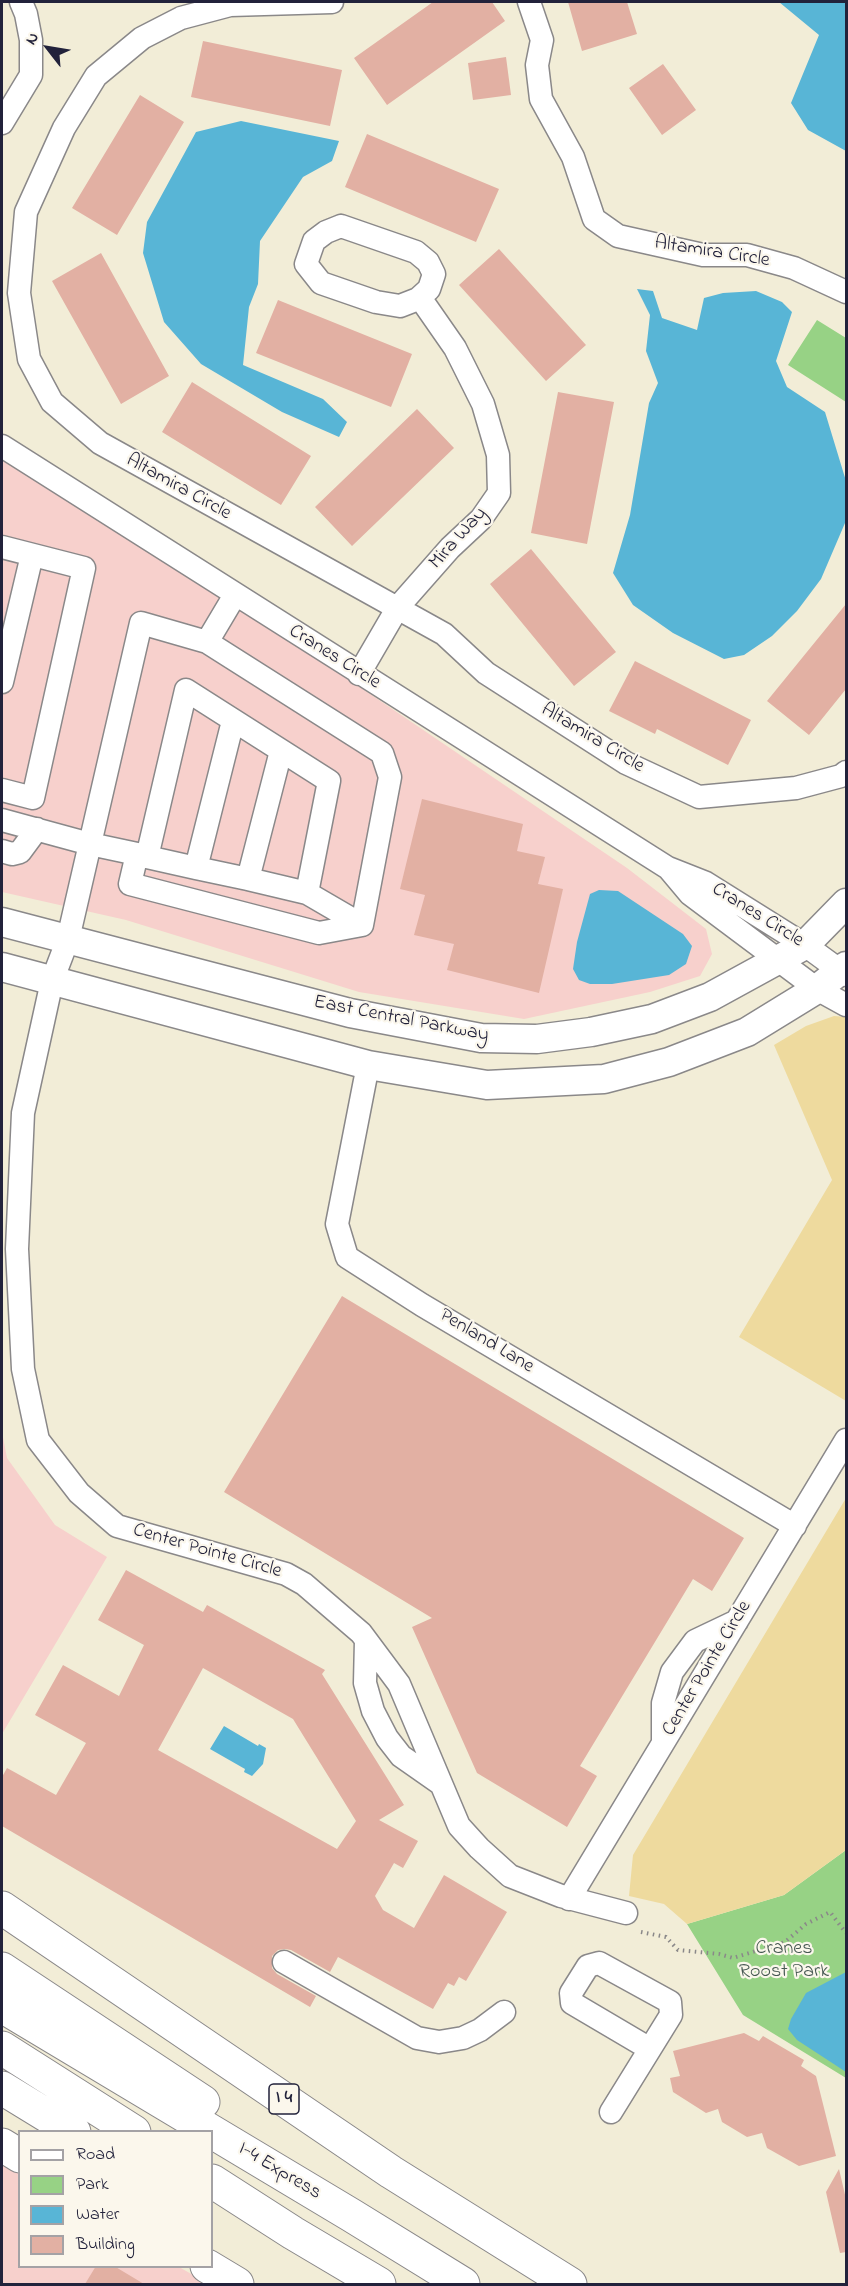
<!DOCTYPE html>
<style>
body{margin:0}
#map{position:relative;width:848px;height:2286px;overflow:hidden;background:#f2edd7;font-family:"Indie Flower",sans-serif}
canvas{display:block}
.frame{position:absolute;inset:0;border:3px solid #22223b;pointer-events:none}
.legend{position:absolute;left:18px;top:2130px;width:195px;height:138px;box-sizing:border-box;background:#fbf7ec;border:2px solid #a4a2a5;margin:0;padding:8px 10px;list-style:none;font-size:18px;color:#22223b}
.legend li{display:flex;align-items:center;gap:12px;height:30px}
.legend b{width:30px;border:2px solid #a4a2a5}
.north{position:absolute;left:18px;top:18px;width:60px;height:60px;-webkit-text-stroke:4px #fbf7ec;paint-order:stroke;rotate:301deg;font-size:16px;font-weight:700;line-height:24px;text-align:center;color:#22223b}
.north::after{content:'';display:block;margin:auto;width:21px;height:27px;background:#22223b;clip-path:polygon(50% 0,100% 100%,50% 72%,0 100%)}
</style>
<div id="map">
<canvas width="848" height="2286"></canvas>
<div class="frame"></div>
<ul class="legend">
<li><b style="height:8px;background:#fff"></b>Road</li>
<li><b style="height:16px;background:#97d285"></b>Park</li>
<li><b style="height:16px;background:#58b5d6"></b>Water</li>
<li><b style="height:16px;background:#e2b0a3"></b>Building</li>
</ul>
<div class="north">N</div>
</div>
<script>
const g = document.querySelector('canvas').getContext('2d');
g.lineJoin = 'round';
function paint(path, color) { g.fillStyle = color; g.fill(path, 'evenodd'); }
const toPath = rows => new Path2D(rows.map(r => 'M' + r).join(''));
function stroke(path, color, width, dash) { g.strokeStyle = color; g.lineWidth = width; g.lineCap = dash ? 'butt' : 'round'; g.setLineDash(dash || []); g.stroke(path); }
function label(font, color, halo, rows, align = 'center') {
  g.font = font + ' "Indie Flower",sans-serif'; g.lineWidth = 4.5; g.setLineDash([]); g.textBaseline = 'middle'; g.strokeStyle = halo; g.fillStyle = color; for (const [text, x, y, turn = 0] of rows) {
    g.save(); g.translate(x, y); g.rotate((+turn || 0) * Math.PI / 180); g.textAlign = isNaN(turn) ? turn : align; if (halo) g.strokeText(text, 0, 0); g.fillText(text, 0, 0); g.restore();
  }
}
paint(toPath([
 [2,458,345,677,627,868,706,929,712,954,700,976,650,992,524,1019,359,992,126,920,2,892],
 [2,1432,7,1458,55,1525,107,1557,2,1734],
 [2,2161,19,2171,20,2266,179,2267,209,2284,2,2284]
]), '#f7d0cc');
paint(toPath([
 [817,320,846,338,846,402,788,365],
 [846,1850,846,2078,743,2015,687,1924,784,1895]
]), '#97d285');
paint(toPath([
 [834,1016,846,1017,846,1401,739,1337,832,1180,774,1045,806,1026],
 [846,1498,846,1850,784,1895,687,1924,664,1904,629,1896,633,1855]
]), '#eeda9e');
paint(toPath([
 [779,2,846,2,846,151,808,130,791,103,819,35],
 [241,121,339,141,332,161,303,177,260,241,258,284,249,307,243,365,323,399,347,422,339,437,282,412,201,364,164,322,143,253,147,222,196,132],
 [637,289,653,291,662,318,697,330,704,298,723,293,756,291,782,302,792,312,776,361,787,387,825,412,846,481,845,523,821,579,797,611,772,636,744,655,724,659,673,633,633,605,613,573,630,515,649,403,658,383,646,351,650,315],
 [599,890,618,891,683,934,692,946,686,964,669,975,612,984,590,984,579,980,573,969,577,942,590,894],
 [224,1726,258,1746,259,1744,266,1748,263,1764,252,1776,244,1772,245,1769,210,1749],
 [846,1972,846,2072,797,2040,788,2029,791,2019,806,1993]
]), '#58b5d6');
paint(toPath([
 [433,2,492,2,505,21,387,105,354,58],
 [568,2,627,2,637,34,582,51],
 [203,41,342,70,330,126,191,97],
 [506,57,511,95,473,100,468,63],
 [663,64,696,110,662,135,629,88],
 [140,95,184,122,117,235,72,208],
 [367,134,499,189,476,242,345,187],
 [499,249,586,345,546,381,459,285],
 [101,253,169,376,121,404,52,281],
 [278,300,412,354,391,407,256,353],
 [192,382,311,456,281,505,162,432],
 [558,392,614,402,587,544,531,533],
 [417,409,454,448,352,546,315,507],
 [531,549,616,652,574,686,490,584],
 [846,604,846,689,809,735,767,701],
 [635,661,751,720,728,765,657,729,655,734,609,711],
 [422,799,523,824,517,851,545,857,538,884,563,889,539,993,447,970,454,944,414,935,425,895,400,889],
 [342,1296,744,1538,712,1591,693,1579,580,1766,597,1776,567,1827,477,1773,412,1627,432,1618,224,1492],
 [126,1570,203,1612,207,1605,325,1670,322,1674,404,1805,379,1820,418,1841,403,1868,394,1863,375,1896,383,1910,414,1928,444,1875,507,1912,466,1981,459,1977,454,1986,448,1983,433,2009,338,1957,330,1972,291,1950,285,1949,278,1950,272,1956,272,1968,277,1974,316,1996,310,2007,2,1826,2,1777,7,1768,56,1795,86,1743,35,1715,63,1665,119,1696,144,1645,98,1620],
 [203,1668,293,1719,356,1821,337,1849,158,1750],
 [744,2033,759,2041,763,2036,804,2060,801,2066,816,2076,836,2156,799,2166,767,2148,762,2133,747,2137,722,2122,718,2109,706,2113,673,2092,670,2078,680,2076,673,2051],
 [839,2169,846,2199,846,2252,840,2253,826,2192],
 [96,2266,114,2266,144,2284,85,2284]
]), '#e2b0a3');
const minor = toPath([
 [332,2,230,5,181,18,142,38,96,76,64,128,26,212,19,293,29,359,52,402,100,443,444,634,486,673,626,763,699,797,796,788,841,776,846,772],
 [529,2,542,40,537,65,541,99,573,157,594,219,618,236,703,255,747,255,794,268,846,292],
 [2,123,31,75,31,40,26,14,21,2],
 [341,226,416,252,428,262,434,274,429,289,418,299,400,306,376,302,321,283,306,264,314,241,326,232,341,226],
 [2,446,668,868,706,883,805,945,846,975],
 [2,547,84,568,33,798,2,790],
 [235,595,207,642,141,623,68,939,52,981,23,1113,17,1249,23,1369,38,1440,79,1493,117,1526,286,1574,304,1584,361,1633,399,1684,459,1826,479,1848,510,1876,561,1896,626,1913],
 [207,642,382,753,390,777,362,925,307,893],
 [359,674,398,607,450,548,481,519,499,493,498,455,483,404,455,348,423,302,418,299],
 [2,682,32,555],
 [2,820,90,844,137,854,147,857,196,868,248,879,307,893,329,781,186,690,147,857],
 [2,851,12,854,20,852,37,829],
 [137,854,130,884,319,933,362,925],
 [196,868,233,721],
 [669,869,690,894,817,989,846,1005],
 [248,879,281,751],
 [368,1065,337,1224,347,1257,422,1305,795,1526],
 [366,1640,365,1683,373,1711,387,1738,401,1756,441,1784],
 [663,1743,663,1703,672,1672,695,1641,737,1621],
 [569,1899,846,1440],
 [284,1962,417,2038,439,2042,463,2038,480,2030,504,2012],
 [611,2112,671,2015,670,2002,599,1963,588,1966,571,1993,572,2003,650,2049]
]);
const major = toPath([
 [2,922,350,1013,481,1038,537,1039,591,1032,652,1019,710,997,805,945,846,903],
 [2,967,368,1065,487,1085,604,1079,669,1062,747,1032,817,989,846,966]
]);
const highway = toPath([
 [2,1908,391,2172,570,2284],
 [2,1969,203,2102],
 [2,2006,351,2215,463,2284],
 [2,2048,134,2132],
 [2,2088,74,2132],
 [2,2145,20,2156],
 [212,2181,293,2233,379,2284],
 [207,2266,237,2284]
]);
stroke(minor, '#8a8889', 25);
stroke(major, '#8a8889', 31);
stroke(highway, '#8a8889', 35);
stroke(toPath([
 [641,1932,666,1937,678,1950,719,1954,733,1958,785,1942,806,1924,830,1912,846,1933]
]), '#8a8889', 4, [1.5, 4.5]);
stroke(minor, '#fff', 22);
stroke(major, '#fff', 28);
stroke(highway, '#fff', 33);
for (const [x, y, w] of [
 [284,2099,30]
]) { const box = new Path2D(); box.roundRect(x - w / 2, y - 15, w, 30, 4.5); g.fillStyle = '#fbf7ec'; g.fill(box); stroke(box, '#22223b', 1.5); }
label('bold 18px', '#22223b', null, [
 ["I 4",284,2099]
]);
label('20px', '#22223b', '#fbf7ec', [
 ["Altamira Circle",712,253,9],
 ["Altamira Circle",178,488,29],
 ["Mira Way",459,539,-48],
 ["Cranes Circle",334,658,32],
 ["Altamira Circle",592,739,31],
 ["Cranes Circle",757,916,32],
 ["East Central Parkway",401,1020,11],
 ["Penland Lane",486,1342,31],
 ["Center Pointe Circle",207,1552,16],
 ["Center Pointe Circle",708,1669,-59],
 ["I-4 Express",279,2172,31]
]);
label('20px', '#455751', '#fbf7ec', [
 ["Cranes",784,1950],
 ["Roost Park",784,1973]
]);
</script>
